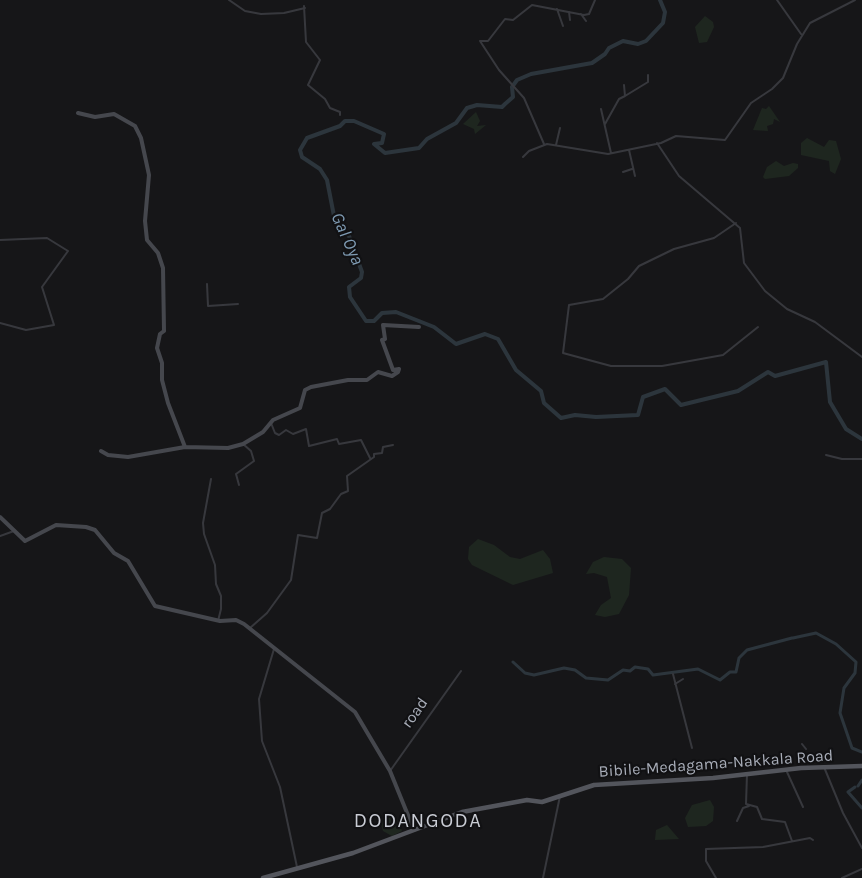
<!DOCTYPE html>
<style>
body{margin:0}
canvas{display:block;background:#161618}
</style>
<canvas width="862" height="878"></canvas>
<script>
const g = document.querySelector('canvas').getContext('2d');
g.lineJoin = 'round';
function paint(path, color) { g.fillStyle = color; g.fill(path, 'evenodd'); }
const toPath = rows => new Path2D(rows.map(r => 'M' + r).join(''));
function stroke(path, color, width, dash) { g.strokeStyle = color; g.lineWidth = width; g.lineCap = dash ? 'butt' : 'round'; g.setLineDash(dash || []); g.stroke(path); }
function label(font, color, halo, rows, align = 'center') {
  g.font = font + ' Karla,sans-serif'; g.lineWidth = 4.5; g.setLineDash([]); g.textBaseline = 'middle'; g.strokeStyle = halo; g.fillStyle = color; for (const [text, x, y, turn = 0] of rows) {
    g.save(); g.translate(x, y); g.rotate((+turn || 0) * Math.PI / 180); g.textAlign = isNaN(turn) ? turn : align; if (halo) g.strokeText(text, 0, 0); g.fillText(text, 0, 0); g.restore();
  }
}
paint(toPath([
 [705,16,713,22,714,27,707,42,699,43,695,27],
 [769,106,780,122,774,119,773,124,767,126,768,131,753,130,762,108,766,109],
 [476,112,480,121,477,126,486,125,475,134,474,129,463,124],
 [807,138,824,147,829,140,836,141,841,159,835,174,830,171,829,161,801,155,801,143],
 [776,161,784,166,793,163,798,164,798,168,789,176,765,179,763,177,767,167],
 [478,539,494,545,510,557,520,559,543,550,550,559,553,573,513,585,472,565,468,559,469,547],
 [604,557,622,559,631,568,629,595,619,614,605,617,595,615,601,605,611,598,607,577,594,573,586,574,593,562],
 [710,800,714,807,713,821,706,826,688,827,685,818,692,805],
 [395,814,402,831,392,836,383,831,380,821],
 [667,825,679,839,655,840,656,830]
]), '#1e261f');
stroke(toPath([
 [793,638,816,633,836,644,856,662,855,673,844,688,840,713,852,748,862,752],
 [513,662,525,673,534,675,564,668,575,670,586,678,608,680,623,670,630,671,635,667,648,669,653,675,698,669,720,680,730,672,736,672,739,658,747,650,792,638],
 [858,786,862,780],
 [855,787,848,792,862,808]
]), '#2c353c', 3);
stroke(toPath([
 [660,0,665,12,663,23,646,41,638,44,623,41,609,48,605,54,592,63,531,74,517,80,512,87,513,97,505,104,502,107,477,105,467,108,456,123,427,139,419,148,385,153,374,144,382,143,384,134,354,121,345,121,340,126,307,138,300,150,302,157,320,169,327,180,334,216,349,236,362,272,361,278,349,287,350,297,366,321,374,321,382,313,396,312,434,327,456,344,485,334,498,339,516,370,541,391,544,403,561,418,575,415,596,417,638,415,643,397,665,389,681,405,738,391,768,372,775,376,826,362,830,402,846,429,862,439]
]), '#2c353c', 4);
stroke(toPath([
 [229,0,245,11,261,14,284,13,305,8],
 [777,0,801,34],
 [304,6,306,42,320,60,308,85,325,99,330,108,340,112,340,115],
 [557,9,563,26],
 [569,12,570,20],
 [581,14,586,21],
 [480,41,488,41,505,19,513,20,532,5,584,15,589,14,595,0],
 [480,41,499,70,524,98,544,144],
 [625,96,648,82,648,75],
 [601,109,611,153],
 [605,124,619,99,625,96,624,85],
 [657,143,679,176,740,228,744,263,765,291,787,309,815,322,862,357],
 [556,145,560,128],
 [629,150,635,176],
 [523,157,529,151,547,144,608,154,661,143,676,136,725,140,751,103,772,89,783,78,797,44,810,23,855,0],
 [623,172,632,169],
 [736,223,714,238,674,249,639,266,628,279,603,299,569,305,563,353,611,366,662,366,723,355,758,327],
 [0,240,47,238,68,251,42,287,54,325,26,330,0,323],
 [207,284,208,306,238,304],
 [271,423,275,433,279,435,286,430,293,434,306,429,309,446,337,439,339,444,361,440,370,458],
 [826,455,842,459,862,459],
 [211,479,203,523,204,534,215,565,216,584,221,596,221,609,218,621],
 [239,485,236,474,254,461,251,451,243,444],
 [0,536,14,531],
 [250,628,267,613,291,580,298,535,317,538,322,513,330,509,341,494,348,491,347,476,374,457,374,454,382,453,383,447,393,445],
 [274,649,259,699,262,741,280,787,297,867],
 [673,674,692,748],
 [675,684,683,679],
 [802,744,806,749],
 [824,767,843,813,862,848],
 [390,771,461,671],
 [787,772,803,807],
 [747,774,746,804,757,807,762,819,785,822,792,841],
 [737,821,743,808,749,806],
 [543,878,560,796],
 [716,878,706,861,706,849,763,847,810,838,813,840],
 [842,878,862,869]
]), '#37383d', 2);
stroke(toPath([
 [78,113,95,117,114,114,135,126,141,138,149,175,145,221,147,240,158,253,163,268,164,331,160,334,157,348,162,363,162,380,168,403,185,447],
 [101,451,108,455,128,457,185,447,228,448,243,444,263,432,273,420,300,408,305,390,311,387,348,380,367,380,378,372,392,376,398,372,399,369,393,370,382,340,385,339,383,325,419,327],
 [0,517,25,541,56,525,86,527,95,530,114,553,128,561,155,606,220,621,236,620,244,624,355,712,390,771,414,830]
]), '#45474d', 4);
stroke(toPath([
 [263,878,353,853,462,812,527,800,542,802,594,785,713,778,801,768,862,766]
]), '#53555c', 4.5);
label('16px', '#a8adb8', '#111113', [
 ["road",415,713,-55],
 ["Bibile-Medagama-Nakkala Road",716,764,-4]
]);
label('italic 18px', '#7f9bb3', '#111113', [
 ["Gal Oya",347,239,66]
]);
g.letterSpacing = '1.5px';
label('20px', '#c9ccd4', '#111113', [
 ["DODANGODA",418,821]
]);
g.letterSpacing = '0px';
</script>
